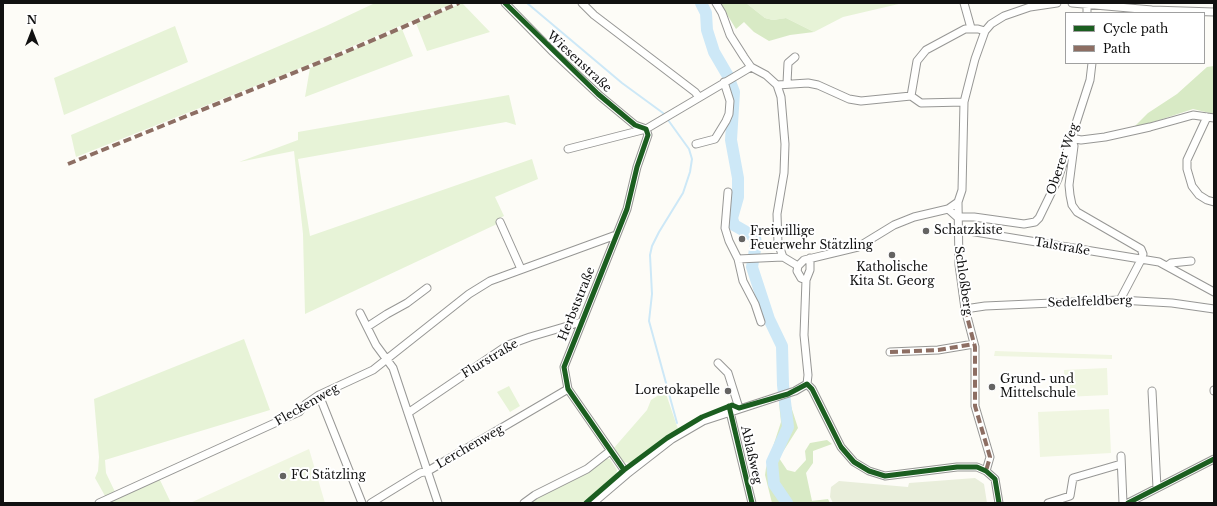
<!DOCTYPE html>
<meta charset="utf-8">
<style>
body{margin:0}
#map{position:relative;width:1217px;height:506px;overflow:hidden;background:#fdfcf7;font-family:"Libre Baskerville",serif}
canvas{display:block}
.frame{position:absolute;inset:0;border:4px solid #111;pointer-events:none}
.legend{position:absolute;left:1065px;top:12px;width:140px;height:52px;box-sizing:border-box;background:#fff;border:1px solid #a0a0a0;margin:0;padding:5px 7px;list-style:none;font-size:12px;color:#111}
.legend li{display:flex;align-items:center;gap:8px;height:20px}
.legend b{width:20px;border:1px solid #a0a0a0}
.north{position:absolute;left:12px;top:12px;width:40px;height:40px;-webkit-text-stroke:3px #fff;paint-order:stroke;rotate:0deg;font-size:11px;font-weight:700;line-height:16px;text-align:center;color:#111}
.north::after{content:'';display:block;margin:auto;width:14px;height:18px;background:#111;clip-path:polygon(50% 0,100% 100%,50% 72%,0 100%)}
</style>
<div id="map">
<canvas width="1217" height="506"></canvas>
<div class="frame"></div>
<ul class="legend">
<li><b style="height:5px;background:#1b5e20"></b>Cycle path</li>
<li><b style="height:5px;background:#8d6e63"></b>Path</li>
</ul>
<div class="north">N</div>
</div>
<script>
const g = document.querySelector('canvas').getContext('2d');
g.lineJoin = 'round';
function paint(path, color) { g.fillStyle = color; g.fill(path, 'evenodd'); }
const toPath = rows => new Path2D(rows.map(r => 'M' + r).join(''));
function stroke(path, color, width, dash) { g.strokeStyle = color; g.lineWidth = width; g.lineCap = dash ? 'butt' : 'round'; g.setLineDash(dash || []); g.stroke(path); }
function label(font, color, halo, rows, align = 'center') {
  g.font = font + ' "Libre Baskerville",serif'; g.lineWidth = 4; g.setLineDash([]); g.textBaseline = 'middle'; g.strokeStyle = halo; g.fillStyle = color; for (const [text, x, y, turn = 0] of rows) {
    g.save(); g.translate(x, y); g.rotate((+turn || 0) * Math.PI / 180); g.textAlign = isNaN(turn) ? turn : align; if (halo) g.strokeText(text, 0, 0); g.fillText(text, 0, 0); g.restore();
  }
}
paint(toPath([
 [375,3,454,3,308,65,76,157,71,135,326,26],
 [462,3,490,32,427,51,416,23],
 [746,3,903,3,843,17,814,32,786,18,773,20,765,18],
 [175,26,188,62,64,115,54,78],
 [402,29,413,56,305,97,310,68],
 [509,95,516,125,506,122,298,159,310,236,532,159,538,179,495,197,504,216,496,220,497,224,305,314,303,234,294,151,239,162,298,140,298,132],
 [244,339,270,410,105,460,106,473,117,496,159,478,171,503,109,503,95,478,98,471,99,457,94,399],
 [509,386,520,406,510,412,497,392],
 [665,391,678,429,630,463,622,462,613,449,647,410,651,400],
 [605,458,610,459,617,470,616,475,584,503,530,503]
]), '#e7f3d7');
paint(toPath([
 [720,3,746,3,765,18,773,20,786,18,814,32,790,35,769,41,754,32,744,22,736,29],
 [1214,66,1214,114,1193,109,1132,129,1148,113,1177,94,1207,67],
 [789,400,798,428,779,458,787,470,795,472,806,460,805,451,810,443,827,440,832,444,813,451,813,463,806,473,812,501,828,499,830,503,772,503,765,475,766,468,781,422,779,403]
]), '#d8eac5');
paint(toPath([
 [975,478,984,484,987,503,833,503,830,497,831,487,839,481,908,487,909,483]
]), '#e9eedb');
paint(toPath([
 [995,351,1112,355,1112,359,994,356],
 [1107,368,1108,395,1065,397,1064,370],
 [1109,409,1111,453,1040,457,1038,412],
 [309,449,325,503,190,503]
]), '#f0f6e1');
stroke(toPath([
 [527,3,622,83,663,113,689,149,692,159,690,172,683,193,659,232,652,246,650,255,652,294,649,321,677,423]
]), '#cde8f7', 2);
stroke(toPath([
 [701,3,706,13,707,30,714,52,728,76,734,92,731,140,738,178,738,197,732,218,734,225,755,237,756,244,752,267,769,319,782,346,783,385,788,427,772,462,774,484,787,503]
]), '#cde8f7', 12);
const minor = toPath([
 [505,3,553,52,600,96,635,125,646,129],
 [582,3,594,15,695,92,699,97],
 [716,3,722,13,730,35,744,57,751,67,766,75,777,85,781,97,785,144,784,173,777,214,778,243,783,257,798,266],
 [964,3,971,28],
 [1072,3,1152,10,1214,12],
 [1087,4,1087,13],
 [787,83,788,63,795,57],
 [777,85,808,83,818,85,849,99,861,101,911,96,917,61,926,50,965,29,978,29,985,31],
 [911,96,921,103,964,102],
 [1207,117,1187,160,1187,169,1192,186,1199,195,1207,200,1214,202],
 [1071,138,1074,146,1069,185,1070,195,1072,205,1077,212,1141,249,1143,254,1141,260,1120,300],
 [1071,138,1081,140,1105,137,1150,127,1193,115,1214,118],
 [696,144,715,139,726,121,729,114,730,101,724,82],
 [568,149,646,129,751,67],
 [728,192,725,228,729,241,738,259,743,281,755,304,761,322],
 [958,202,959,265,965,309,975,347,975,406,990,457,986,471],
 [948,209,957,217,974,217,1024,224,1035,222,1039,218,1058,179,1090,80,1092,63],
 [500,222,521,269],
 [957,229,1159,262,1214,292],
 [738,259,783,257],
 [1167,266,1171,263,1191,261],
 [806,280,801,278,797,271,798,266,804,260,858,247,894,225,914,217,948,209,958,202,962,190,964,102,975,59,985,31,991,24,1004,16,1030,7,1057,3],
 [965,309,985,306,1120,300,1172,303,1214,309],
 [360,313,376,345,393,368,438,503],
 [367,327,387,314,407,303,427,288],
 [890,352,938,350,974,344],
 [718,363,728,373,739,408],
 [807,384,812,389,841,447,854,462,869,471,885,476,957,467,977,467,986,471,995,479,999,503],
 [807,384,808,375,804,335,806,280,810,270,810,258],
 [1214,390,1214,391],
 [1152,391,1157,488],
 [319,395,362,503],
 [730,412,752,503],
 [408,413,508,345,530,337,581,322],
 [1121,456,1123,503],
 [627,474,568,389,564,367,627,209,637,167,648,135,646,129],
 [99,503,299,412,306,404,319,395,373,370,469,294,490,281,616,235],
 [371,503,420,473,428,471,568,389],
 [524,503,535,495,587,469,610,451],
 [593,503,627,474,672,439,703,421,795,391,807,384],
 [1048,503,1070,496,1073,478,1121,464],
 [1128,503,1214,459]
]);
stroke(minor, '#979795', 9);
stroke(minor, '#fffffe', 7);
stroke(toPath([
 [68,164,345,52,459,3],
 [965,309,975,347,975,406,990,457,986,471],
 [890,352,938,350,974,344]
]), '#8d6e63', 4, [8, 4]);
stroke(toPath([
 [505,3,598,94,635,125,646,129,648,135,637,167,627,209,564,367,568,389,624,470],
 [729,406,752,503],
 [586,503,624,470,667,438,702,417,732,405,739,408,788,394,807,384,812,389,841,447,854,462,869,471,885,476,957,467,977,467,986,471,995,479,999,503],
 [1128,503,1214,459]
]), '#1b5e20', 5);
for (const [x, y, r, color] of [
 [926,231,4,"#646362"],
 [742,239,4,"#646362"],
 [892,255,4,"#646362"],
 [992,387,4,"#646362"],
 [728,391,4,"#646362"],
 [283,476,4,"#646362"]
]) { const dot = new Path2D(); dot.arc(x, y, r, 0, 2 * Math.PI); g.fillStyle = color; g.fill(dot); stroke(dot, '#fff', 1.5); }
label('12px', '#111', '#fff', [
 ["Wiesenstraße",579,62,43],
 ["Oberer Weg",1063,159,-71],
 ["Talstraße",1062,247,10],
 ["Schloßberg",963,281,82],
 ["Sedelfeldberg",1090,302,-2],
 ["Herbststraße",577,304,-68],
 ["Flurstraße",490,359,-31],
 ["Fleckenweg",307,405,-30],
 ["Lerchenweg",470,447,-30],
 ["Ablaßweg",751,455,77]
]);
label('12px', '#111', '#fff', [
 ["Schatzkiste",934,231],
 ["Freiwillige",750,232],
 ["Feuerwehr Stätzling",750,246],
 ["Katholische",892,268,"center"],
 ["Kita St. Georg",892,282,"center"],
 ["Grund- und",1000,380],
 ["Mittelschule",1000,394],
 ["Loretokapelle",720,391,"right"],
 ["FC Stätzling",291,476]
], 'left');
</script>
